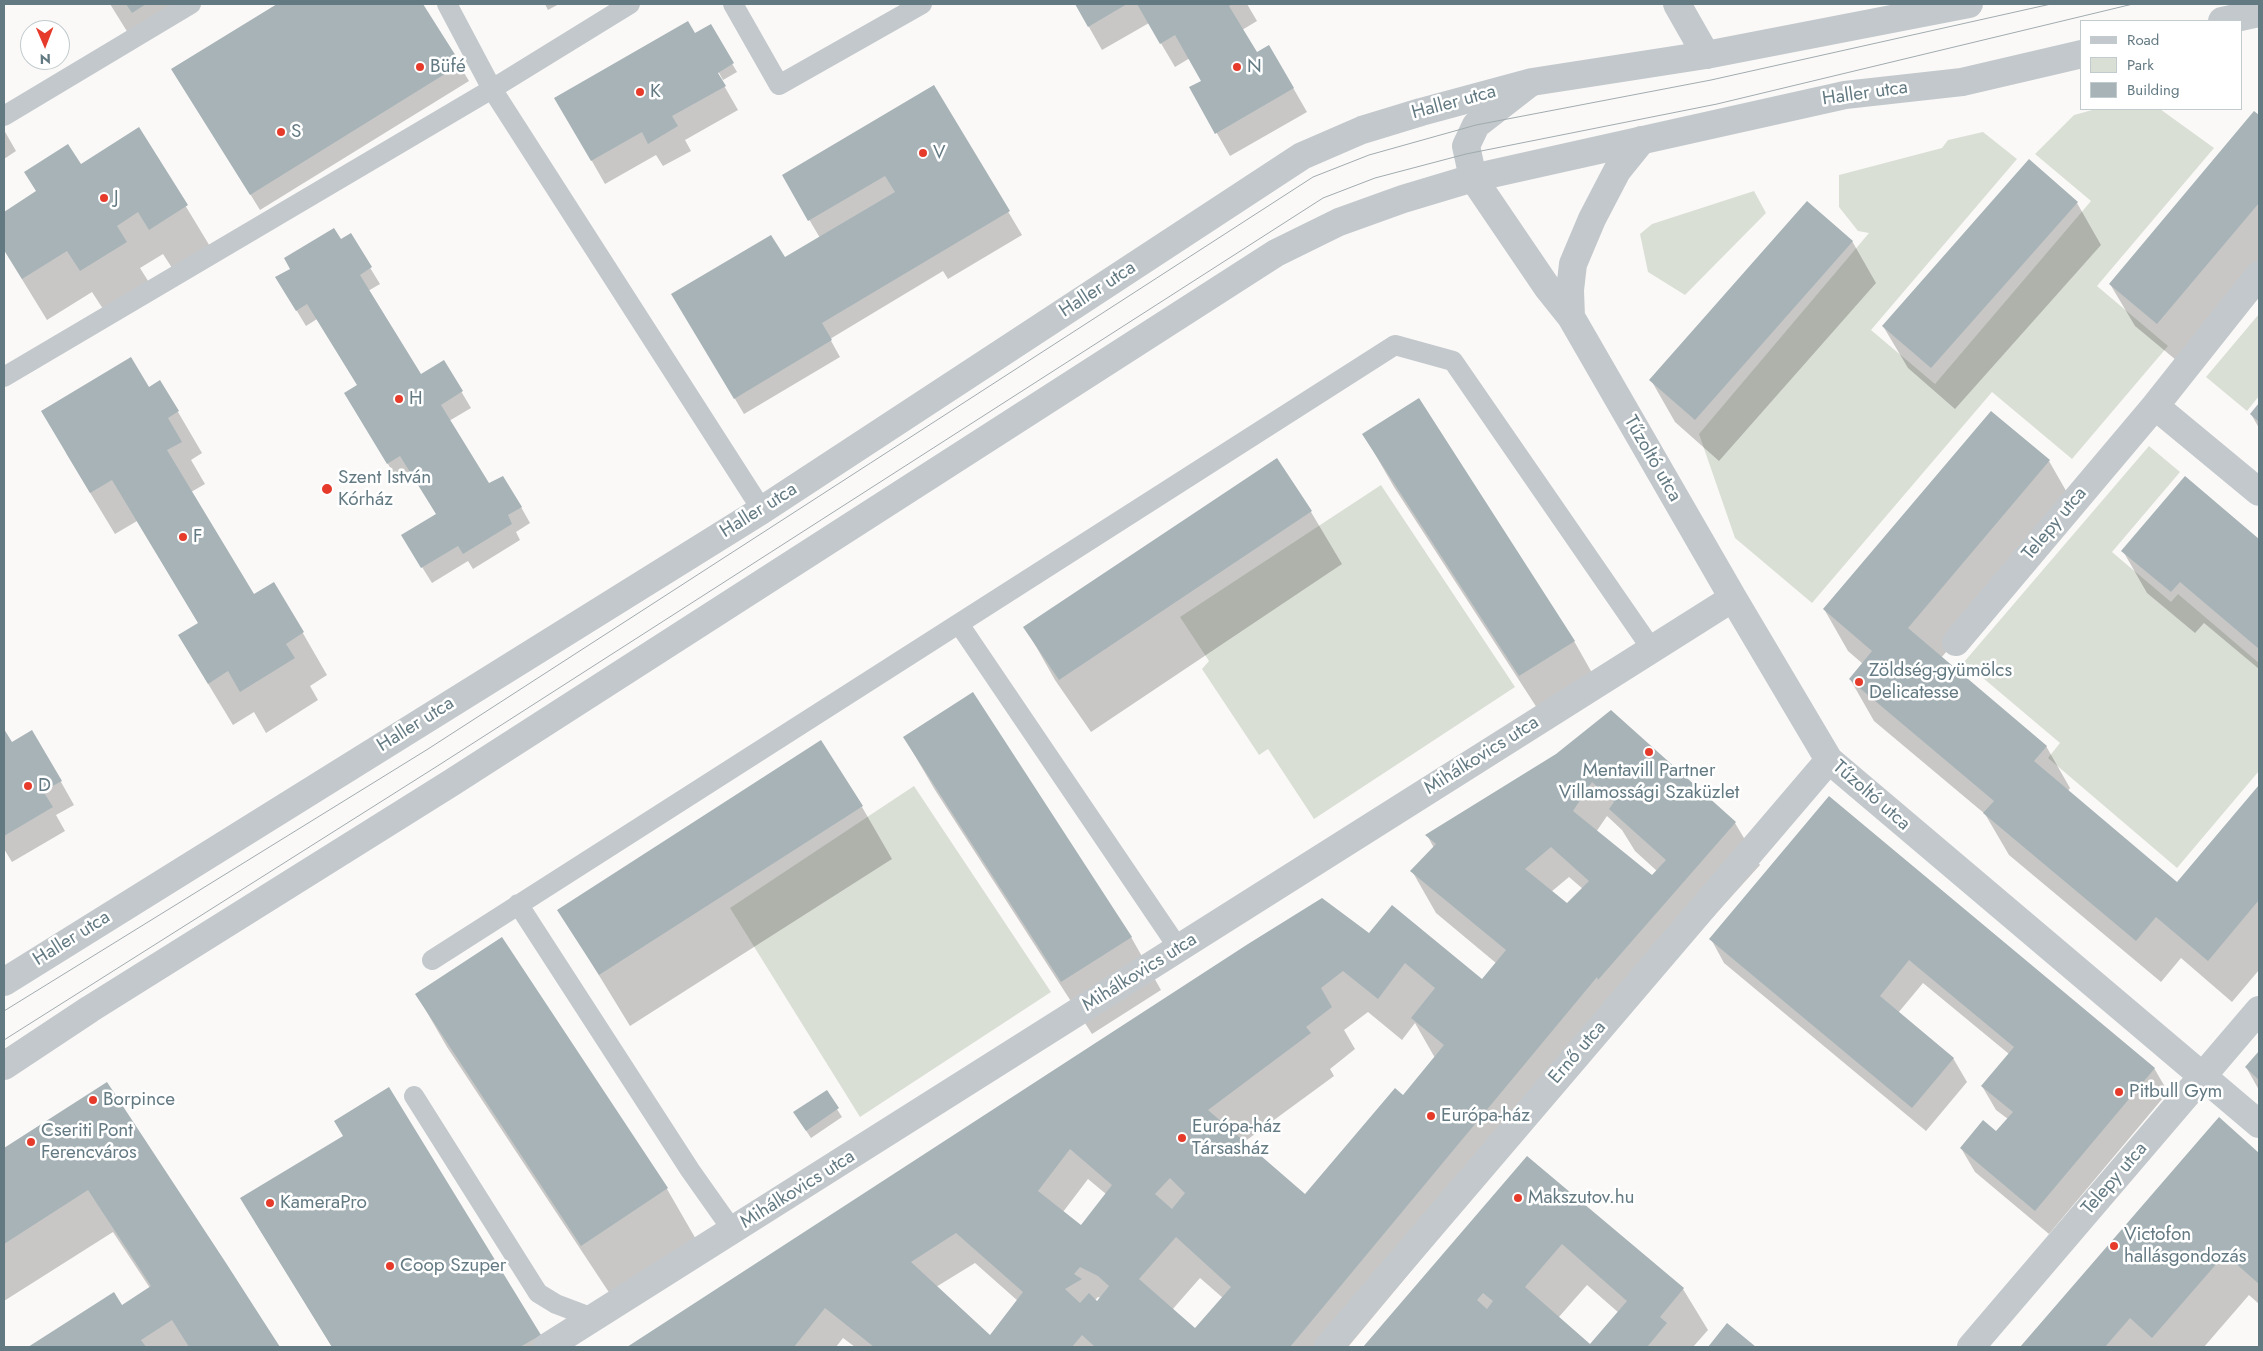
<!DOCTYPE html>
<meta charset="utf-8">
<style>
body{margin:0}
#map{position:relative;width:2263px;height:1351px;overflow:hidden;background:#faf9f7;font-family:Jost,sans-serif}
canvas{display:block}
.frame{position:absolute;inset:0;border:5px solid #647a83;pointer-events:none}
.legend{position:absolute;left:2080px;top:20px;width:162px;height:90px;box-sizing:border-box;background:#fff;border:1px solid #c1cacd;margin:0;padding:6px 9px;list-style:none;font-size:15px;color:#647a83}
.legend li{display:flex;align-items:center;gap:10px;height:25px}
.legend b{width:25px;border:1px solid #c1cacd}
.north{position:absolute;left:20px;top:20px;width:50px;height:50px;box-sizing:border-box;background:#fff;border:1px solid #c1cacd;border-radius:50%;rotate:179deg;font-size:14px;font-weight:700;line-height:20px;text-align:center;color:#647a83}
.north::after{content:'';display:block;margin:auto;width:18px;height:22px;background:#e63a2b;clip-path:polygon(50% 0,100% 100%,50% 72%,0 100%)}
</style>
<div id="map">
<canvas width="2263" height="1351"></canvas>
<div class="frame"></div>
<ul class="legend">
<li><b style="height:6px;background:#c2c8cb"></b>Road</li>
<li><b style="height:14px;background:#dadfd6"></b>Park</li>
<li><b style="height:14px;background:#a7b3b7"></b>Building</li>
</ul>
<div class="north">N</div>
</div>
<script>
const g = document.querySelector('canvas').getContext('2d');
g.lineJoin = 'round';
function paint(path, color) { g.fillStyle = color; g.fill(path, 'evenodd'); }
const toPath = rows => new Path2D(rows.map(r => 'M' + r).join(''));
function stroke(path, color, width, dash) { g.strokeStyle = color; g.lineWidth = width; g.lineCap = dash ? 'butt' : 'round'; g.setLineDash(dash || []); g.stroke(path); }
function label(font, color, halo, rows, align = 'center') {
  g.font = font + ' Jost,sans-serif'; g.lineWidth = 5; g.setLineDash([]); g.textBaseline = 'middle'; g.strokeStyle = halo; g.fillStyle = color; for (const [text, x, y, turn = 0] of rows) {
    g.save(); g.translate(x, y); g.rotate((+turn || 0) * Math.PI / 180); g.textAlign = isNaN(turn) ? turn : align; if (halo) g.strokeText(text, 0, 0); g.fillText(text, 0, 0); g.restore();
  }
}
paint(toPath([
 [2096,109,2160,109,2214,148,2097,286,2168,346,2072,459,1992,392,1812,603,1735,538,1699,434,1869,233,1858,231,1839,207,1839,175,1942,148,1948,140,1983,132,2017,159,1871,330,1935,384,2091,201,2035,154,2074,115],
 [1754,191,1766,213,1685,295,1648,272,1640,234,1652,224],
 [2259,314,2259,396,2247,411,2206,377],
 [2149,446,2180,472,2112,552,2171,602,2178,594,2259,663,2259,771,2177,868,2048,758,2060,743,1964,662],
 [1381,485,1515,687,1314,819,1268,749,1259,755,1202,669,1209,661,1180,617],
 [914,786,1051,992,860,1117,730,908]
]), '#dadfd6');
paint(toPath([
 [110,4,197,4,128,33],
 [279,4,422,4,469,81,260,210,173,69],
 [545,4,559,4,548,10],
 [1076,4,1247,4,1257,21,1242,30,1256,54,1269,46,1307,112,1230,156,1191,88,1203,81,1190,58,1175,67,1149,23,1102,50],
 [688,23,738,110,685,140,691,151,663,166,656,155,605,184,556,98],
 [710,26,737,72,723,80,697,33],
 [934,87,1022,235,948,279,943,271,830,339,840,357,744,414,673,295,784,259,820,238,783,175],
 [2254,113,2259,117,2259,273,2182,365,2135,326,2110,284],
 [139,129,211,248,174,271,163,254,140,268,150,284,105,312,92,292,47,320,4,250,4,213],
 [4,130,16,151,4,159],
 [2077,203,2101,245,1955,409,1908,368,1883,326],
 [350,235,380,284,368,291,420,376,443,361,471,408,449,421,489,485,521,507,530,523,516,532,520,540,473,569,468,561,432,583,412,551,437,515,410,471,397,479,355,409,358,386,317,319,306,326,286,293,340,241],
 [1852,241,1876,283,1719,461,1675,422,1651,380],
 [149,388,178,412,202,453,191,460,205,484,191,492,254,595,274,583,327,675,310,686,318,700,266,733,254,712,233,725,204,677,199,624,137,521,115,534,66,453],
 [2259,405,2259,428,2251,414],
 [1364,435,1574,641,1604,694,1550,728,1394,487],
 [1276,459,1311,512,1342,564,1091,732,1055,680,1025,627],
 [2049,461,2073,503,1941,658,2046,746,2070,788,2068,791,2177,884,2259,787,2259,970,2232,1002,2181,958,2161,982,2009,855,1985,814,1874,721,1850,679,1863,664,1848,651,1824,609],
 [2185,478,2259,541,2259,669,2204,623,2195,633,2147,593,2123,551],
 [1611,712,1735,823,1760,865,1620,1020,1348,1347,855,1347,843,1338,836,1347,629,1347,1047,1076,1369,935,1482,981,1496,963,1436,913,1412,871,1434,848,1427,835,1558,755],
 [1607,816,1622,830,1635,851,1657,871,1652,877,1596,832],
 [1569,877,1583,889,1567,905,1551,892],
 [1368,1012,1402,1040,1415,1023,1435,1058,1403,1096,1305,1196,1244,1142,1334,1076,1330,1069,1355,1049,1344,1030],
 [1088,1179,1106,1194,1082,1227,1063,1212],
 [975,1263,1018,1301,990,1337,936,1287],
 [1200,1278,1223,1298,1195,1330,1172,1310],
 [1098,1297,1101,1298,1097,1302,1095,1300],
 [4,731,11,744,61,782,74,805,56,815,65,831,12,862,4,849],
 [904,737,1131,937,1161,990,1092,1034,935,790],
 [1829,798,2154,1068,2168,1092,2049,1234,1975,1172,1961,1148,1997,1133,2008,1119,1996,1110,1982,1086,2009,1054,1923,983,1898,1013,1953,1058,1967,1082,1926,1131,1724,963,1711,939],
 [862,807,892,859,630,1026,559,910],
 [417,995,667,1189,697,1241,612,1297,447,1047],
 [2259,1052,2259,1090,2246,1067],
 [107,1083,279,1347,30,1347,114,1294,122,1307,150,1288,113,1232,4,1301,4,1149],
 [388,1089,547,1347,332,1347,255,1222,344,1136],
 [826,1092,842,1117,811,1138,799,1120],
 [2219,1119,2259,1154,2259,1304,2249,1295,2204,1347,2021,1347],
 [1527,1158,1683,1289,1708,1330,1693,1347,1365,1347],
 [1587,1285,1619,1313,1590,1345,1558,1318]
]), '#0003');
paint(toPath([
 [126,4,146,4,132,13],
 [277,4,423,4,461,64,250,195,171,69],
 [1075,4,1127,4,1088,27],
 [1137,4,1233,4,1229,6,1257,52,1269,45,1294,88,1215,134,1189,87,1201,81,1175,35,1160,44],
 [688,21,695,33,711,24,734,63,718,73,726,86,672,116,678,126,648,144,642,132,591,161,554,98],
 [934,85,1010,211,822,323,832,340,734,399,671,294,771,235,785,257,895,192,885,176,808,221,782,175],
 [2254,111,2259,115,2259,203,2157,324,2109,284],
 [139,127,188,205,149,230,138,212,117,226,127,242,80,271,67,251,22,279,4,250,4,212,36,191,24,172,68,144,81,164],
 [2029,159,2078,202,1931,368,1882,326],
 [1807,201,1853,241,1695,420,1649,380],
 [334,228,341,239,351,233,372,267,360,275,421,374,444,360,463,391,441,405,489,483,503,476,522,507,508,515,512,524,463,554,458,546,421,568,401,535,436,514,400,456,387,464,344,393,357,385,307,304,296,311,275,277,290,269,284,258],
 [131,357,149,387,160,380,179,411,168,418,182,442,167,450,254,594,274,582,304,632,286,644,295,658,240,692,228,671,208,684,178,635,198,623,112,480,90,493,41,411],
 [1419,398,1575,641,1519,676,1362,434],
 [2259,403,2259,422,2250,414],
 [1991,411,2050,460,1908,628,2047,746,2034,761,2177,882,2259,785,2259,900,2208,961,2156,917,2136,941,1983,813,1994,801,1849,679,1872,651,1823,609],
 [1277,458,1312,511,1059,680,1023,627],
 [2185,476,2259,539,2259,649,2180,582,2171,592,2121,551],
 [973,692,1132,937,1061,982,903,737],
 [1611,710,1736,822,1598,980,1597,977,1290,1347,1095,1347,1082,1335,1072,1347,874,1347,825,1308,794,1347,627,1347,1248,944,1322,898,1369,933,1392,905,1482,979,1506,950,1410,871,1436,844,1425,835,1556,754],
 [1592,782,1614,802,1609,809,1666,860,1652,875,1573,811],
 [1551,847,1589,881,1567,903,1525,869],
 [1405,963,1435,988,1411,1018,1444,1045,1403,1095,1395,1088,1305,1194,1208,1110,1311,1033,1306,1027,1332,1007,1321,988,1343,971,1378,999],
 [1070,1149,1112,1185,1081,1225,1038,1191],
 [1170,1178,1185,1193,1172,1209,1155,1194],
 [956,1233,1023,1292,990,1335,911,1262],
 [1176,1237,1231,1287,1195,1328,1139,1279],
 [1080,1267,1098,1276,1109,1286,1097,1301,1089,1293,1080,1303,1065,1289,1082,1279,1074,1274],
 [4,729,12,742,32,730,62,781,43,791,53,807,4,836],
 [821,740,863,806,599,975,557,910],
 [1829,796,2155,1068,2035,1211,1960,1148,1983,1120,1996,1131,2013,1112,1981,1086,2014,1047,1909,960,1880,996,1954,1058,1912,1108,1709,939],
 [502,937,668,1188,581,1246,415,994],
 [2259,1051,2259,1080,2245,1067],
 [107,1082,226,1263,280,1347,189,1347,172,1320,141,1340,146,1347,28,1347,114,1292,122,1305,151,1286,88,1190,4,1244,4,1148],
 [389,1087,541,1335,520,1347,332,1347,240,1198,343,1136,334,1121],
 [827,1090,839,1108,806,1131,793,1112],
 [2219,1117,2259,1153,2259,1284,2225,1254,2152,1338,2130,1318,2105,1347,2020,1347],
 [1527,1156,1684,1288,1660,1317,1667,1323,1647,1347,1363,1347],
 [1562,1244,1627,1301,1590,1344,1525,1287],
 [1483,1293,1493,1301,1487,1309,1477,1300],
 [1727,1323,1756,1347,1708,1347]
]), '#a7b3b7');
stroke(toPath([
 [447,4,492,89,762,510],
 [733,4,779,85,922,4],
 [4,116,191,4],
 [4,377,492,89,630,4],
 [959,624,1179,949],
 [518,904,690,1170,733,1231],
 [432,960,1395,345,1453,361,1651,648],
 [414,1096,538,1293,556,1304,593,1318]
]), '#c2c8cb', 20);
stroke(toPath([
 [1677,4,1706,55],
 [1530,83,1476,125,1466,146,1473,178,1547,287,1571,317,1733,598,1829,760,2259,1124],
 [1571,317,1570,290,1573,264,1592,219,1617,171,1642,140],
 [2155,406,2259,492],
 [1956,642,2155,406,2259,275],
 [547,1347,1733,598],
 [1328,1347,1829,760],
 [1971,1347,2259,1010]
]), '#c2c8cb', 28);
stroke(toPath([
 [2222,21,2259,13],
 [4,982,762,510,1302,156,1362,130,1421,112,1532,82,1706,55,1969,4],
 [4,1066,90,1009,451,783,1276,253,1339,222,1403,199,1473,178,1845,95,1962,82,2082,54]
]), '#c2c8cb', 28);
stroke(toPath([
 [4,1011,428,749,1313,177,1369,155,1476,125,1711,80,2051,4],
 [4,1040,439,765,1323,198,1375,178,1466,154,1717,104,2133,4]
]), '#a1abaf', 1);
for (const [x, y, r, color] of [
 [420,67,5,"#e63a2b"],
 [1237,67,5,"#e63a2b"],
 [640,92,5,"#e63a2b"],
 [281,132,5,"#e63a2b"],
 [923,153,5,"#e63a2b"],
 [104,198,5,"#e63a2b"],
 [399,399,5,"#e63a2b"],
 [327,489,6,"#e63a2b"],
 [183,537,5,"#e63a2b"],
 [1859,682,5,"#e63a2b"],
 [1649,752,5,"#e63a2b"],
 [28,786,5,"#e63a2b"],
 [2119,1092,5,"#e63a2b"],
 [93,1100,5,"#e63a2b"],
 [1431,1116,5,"#e63a2b"],
 [1182,1138,5,"#e63a2b"],
 [31,1142,5,"#e63a2b"],
 [1518,1198,5,"#e63a2b"],
 [270,1203,5,"#e63a2b"],
 [2114,1246,5,"#e63a2b"],
 [390,1266,5,"#e63a2b"]
]) { const dot = new Path2D(); dot.arc(x, y, r, 0, 2 * Math.PI); g.fillStyle = color; g.fill(dot); stroke(dot, '#fff', 2); }
label('19px', '#647a83', '#fff', [
 ["Büfé",430,67],
 ["N",1247,67],
 ["K",650,92],
 ["S",291,132],
 ["V",933,153],
 ["J",114,198],
 ["H",409,399],
 ["Szent István",338,478],
 ["Kórház",338,500],
 ["F",193,537],
 ["Zöldség-gyümölcs",1869,671],
 ["Delicatesse",1869,693],
 ["Mentavill Partner",1649,771,"center"],
 ["Villamossági Szaküzlet",1649,793,"center"],
 ["D",38,786],
 ["Pitbull Gym",2129,1092],
 ["Borpince",103,1100],
 ["Európa-ház",1441,1116],
 ["Európa-ház",1192,1127],
 ["Társasház",1192,1149],
 ["Cseriti Pont",41,1131],
 ["Ferencváros",41,1153],
 ["Makszutov.hu",1528,1198],
 ["KameraPro",280,1203],
 ["Victofon",2124,1235],
 ["hallásgondozás",2124,1257],
 ["Coop Szuper",400,1266]
], 'left');
label('19px', '#647a83', '#fff', [
 ["Haller utca",1865,94,-8],
 ["Haller utca",1454,103,-15],
 ["Haller utca",1098,290,-33],
 ["Tűzoltó utca",1652,459,60],
 ["Haller utca",759,511,-32],
 ["Telepy utca",2055,524,-50],
 ["Haller utca",416,725,-32],
 ["Mihálkovics utca",1482,756,-32],
 ["Tűzoltó utca",1871,796,41],
 ["Haller utca",72,939,-32],
 ["Mihálkovics utca",1140,973,-32],
 ["Ernő utca",1578,1053,-49],
 ["Telepy utca",2115,1179,-49],
 ["Mihálkovics utca",798,1190,-32]
]);
</script>
